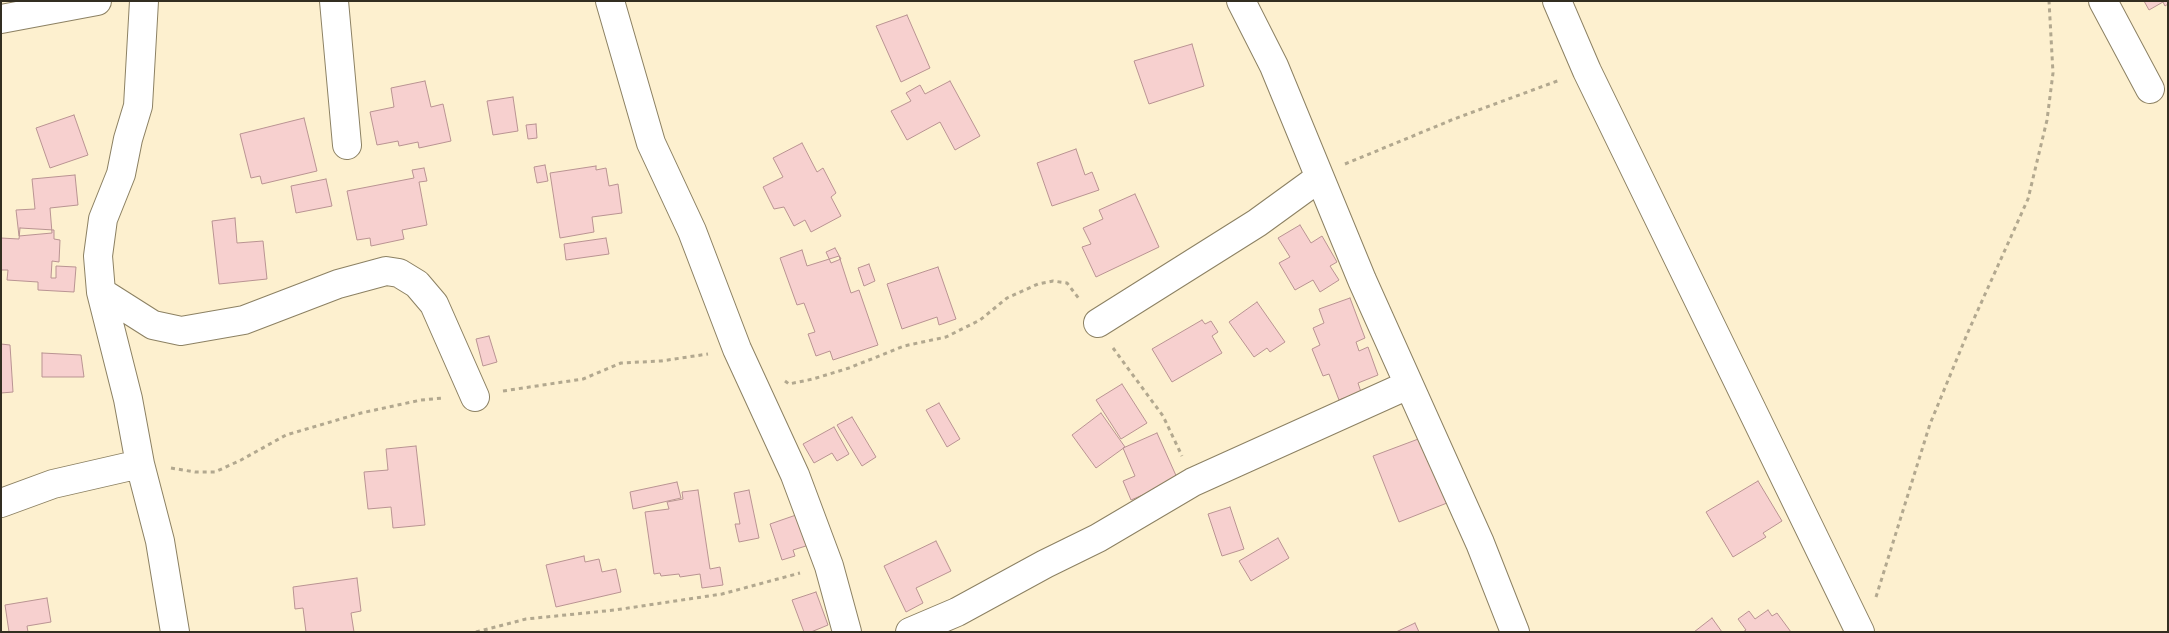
<!DOCTYPE html>
<style>
body{margin:0}
#map{position:relative;width:2169px;height:633px;overflow:hidden;background:#fdf0cf;font-family:"Playfair Display",serif}
canvas{display:block}
.frame{position:absolute;inset:0;border:2px solid #332e21;pointer-events:none}
</style>
<div id="map">
<canvas width="2169" height="633"></canvas>
<div class="frame"></div>
</div>
<script>
const g = document.querySelector('canvas').getContext('2d');
g.lineJoin = 'round';
function paint(path, color) { g.fillStyle = color; g.fill(path, 'evenodd'); }
const toPath = rows => new Path2D(rows.map(r => 'M' + r).join(''));
function stroke(path, color, width, dash) { g.strokeStyle = color; g.lineWidth = width; g.lineCap = dash ? 'butt' : 'round'; g.setLineDash(dash || []); g.stroke(path); }
const building = toPath([
 [2144,1,2168,1,2168,4,2165,6,2163,2,2149,10,2144,1],
 [907,15,930,68,901,82,876,26,907,15],
 [1192,44,1204,86,1149,104,1134,61,1192,44],
 [425,81,431,107,443,104,451,141,419,148,418,142,399,146,398,141,377,145,370,112,394,107,391,88,425,81],
 [950,81,980,136,955,150,940,122,907,140,891,111,911,101,906,93,920,85,925,94,950,81],
 [513,97,518,131,493,135,487,101,513,97],
 [74,115,88,155,50,168,36,128,74,115],
 [304,118,317,171,262,184,260,176,251,178,240,134,304,118],
 [536,124,537,138,528,139,526,125,536,124],
 [802,143,817,172,823,168,836,193,831,197,841,216,811,232,805,220,794,226,784,207,774,209,763,187,783,177,773,158,802,143],
 [1076,149,1085,175,1092,172,1099,190,1052,206,1037,163,1076,149],
 [545,165,548,181,537,183,534,167,545,165],
 [596,166,596,170,606,168,609,186,618,184,622,213,592,217,594,232,560,238,550,173,596,166],
 [424,168,427,181,419,182,427,225,402,230,404,239,371,246,370,238,357,240,347,191,414,178,412,170,424,168],
 [75,175,78,205,50,208,52,233,19,236,16,210,35,209,32,179,75,175],
 [326,179,332,206,296,213,291,186,326,179],
 [1135,194,1159,247,1096,277,1082,247,1091,244,1083,228,1103,219,1099,210,1135,194],
 [235,218,237,243,263,241,267,279,219,284,212,221,235,218],
 [1300,225,1311,243,1322,236,1337,262,1330,266,1339,280,1320,292,1313,280,1295,290,1279,263,1290,257,1278,238,1300,225],
 [20,228,54,230,54,239,60,240,59,262,52,261,51,278,56,278,56,266,76,267,74,292,38,290,38,282,7,280,8,270,1,270,1,238,19,239,20,228],
 [606,238,609,254,566,260,564,244,606,238],
 [835,248,841,259,831,263,826,252,835,248],
 [802,250,807,266,839,256,851,293,859,290,878,345,833,360,830,351,816,356,808,334,815,332,804,303,797,305,780,258,802,250],
 [869,264,875,281,864,286,858,268,869,264],
 [938,267,956,319,939,325,937,317,902,329,887,284,938,267],
 [1350,298,1365,338,1356,342,1359,351,1368,347,1378,375,1358,383,1361,392,1339,400,1329,374,1323,376,1312,349,1320,345,1313,328,1324,323,1319,309,1350,298],
 [1257,302,1285,342,1270,352,1267,348,1254,357,1229,322,1257,302],
 [1202,320,1205,324,1211,321,1218,332,1212,336,1222,353,1172,382,1152,349,1202,320],
 [489,336,497,362,483,366,476,339,489,336],
 [1,344,10,345,13,392,1,393,1,344],
 [42,353,81,355,84,377,42,377,42,353],
 [1122,384,1147,423,1121,439,1096,400,1122,384],
 [939,403,960,439,947,447,926,410,939,403],
 [1101,413,1125,447,1096,468,1072,435,1101,413],
 [852,417,876,457,862,466,837,425,852,417],
 [834,427,849,454,837,461,832,453,814,463,803,444,834,427],
 [1157,433,1178,480,1131,500,1123,481,1135,476,1123,448,1157,433],
 [1421,438,1447,503,1399,522,1373,456,1421,438],
 [416,446,425,525,393,528,391,507,368,509,364,472,388,470,386,449,416,446],
 [1758,481,1782,521,1763,533,1766,537,1733,557,1706,512,1758,481],
 [677,482,681,498,633,509,630,492,677,482],
 [698,490,710,569,720,567,723,585,702,588,700,574,680,577,679,574,661,576,660,573,654,574,645,512,669,509,667,502,683,499,682,492,698,490],
 [749,490,759,538,739,542,735,524,740,524,734,493,749,490],
 [1230,507,1244,549,1222,556,1208,514,1230,507],
 [799,514,809,545,793,550,795,556,782,560,770,524,799,514],
 [1278,538,1289,558,1251,581,1239,561,1278,538],
 [936,541,951,571,916,588,923,603,906,612,884,566,936,541],
 [584,556,585,562,599,559,602,572,616,569,621,592,556,607,546,565,584,556],
 [357,578,361,611,351,613,354,632,306,632,303,608,295,609,293,587,357,578],
 [816,592,828,625,811,632,804,632,792,600,816,592],
 [47,598,51,622,27,626,28,632,9,632,5,605,47,598],
 [1768,610,1772,616,1777,613,1791,632,1743,632,1746,630,1738,619,1749,611,1755,619,1768,610],
 [1712,618,1722,632,1694,632,1712,618],
 [1415,623,1419,632,1396,632,1415,623]
]);
paint(building, '#f7d0cf');
stroke(building, '#b99392', 1);
const minor = toPath([
 [144,1,138,106,128,139,121,174,103,219,98,256,101,292,128,399,140,464,160,541,175,632],
 [334,1,347,145],
 [610,1,651,143,692,231,737,349,795,475,829,566,847,632],
 [1241,1,1274,66,1362,280,1480,543,1515,632],
 [1557,1,1587,71,1860,632],
 [2103,1,2150,89],
 [101,292,153,325,181,331,244,320,338,284,386,271,399,273,417,284,434,304,475,397],
 [1098,323,1257,223,1319,178],
 [1,503,53,484,140,464],
 [910,632,957,612,1045,564,1098,538,1193,482,1408,385]
]);
const secondary = toPath([
 [1,19,97,1]
]);
stroke(minor, '#8c8163', 30);
stroke(secondary, '#8c8163', 30);
stroke(toPath([
 [1345,164,1454,119,1560,80],
 [1113,348,1163,416,1182,456],
 [785,381,789,384,813,379,849,368,904,346,946,337,980,320,1007,298,1038,284,1053,281,1067,283,1080,300],
 [503,391,583,379,621,363,661,361,708,354],
 [171,468,195,472,215,472,241,460,286,435,361,413,421,400,443,398],
 [1876,597,1930,424,1968,332,2028,199,2047,120,2053,73,2049,1],
 [476,632,526,619,615,610,722,594,800,573]
]), '#b2a88f', 3, [4, 4]);
stroke(minor, '#fff', 28);
stroke(secondary, '#fff', 28);
</script>
